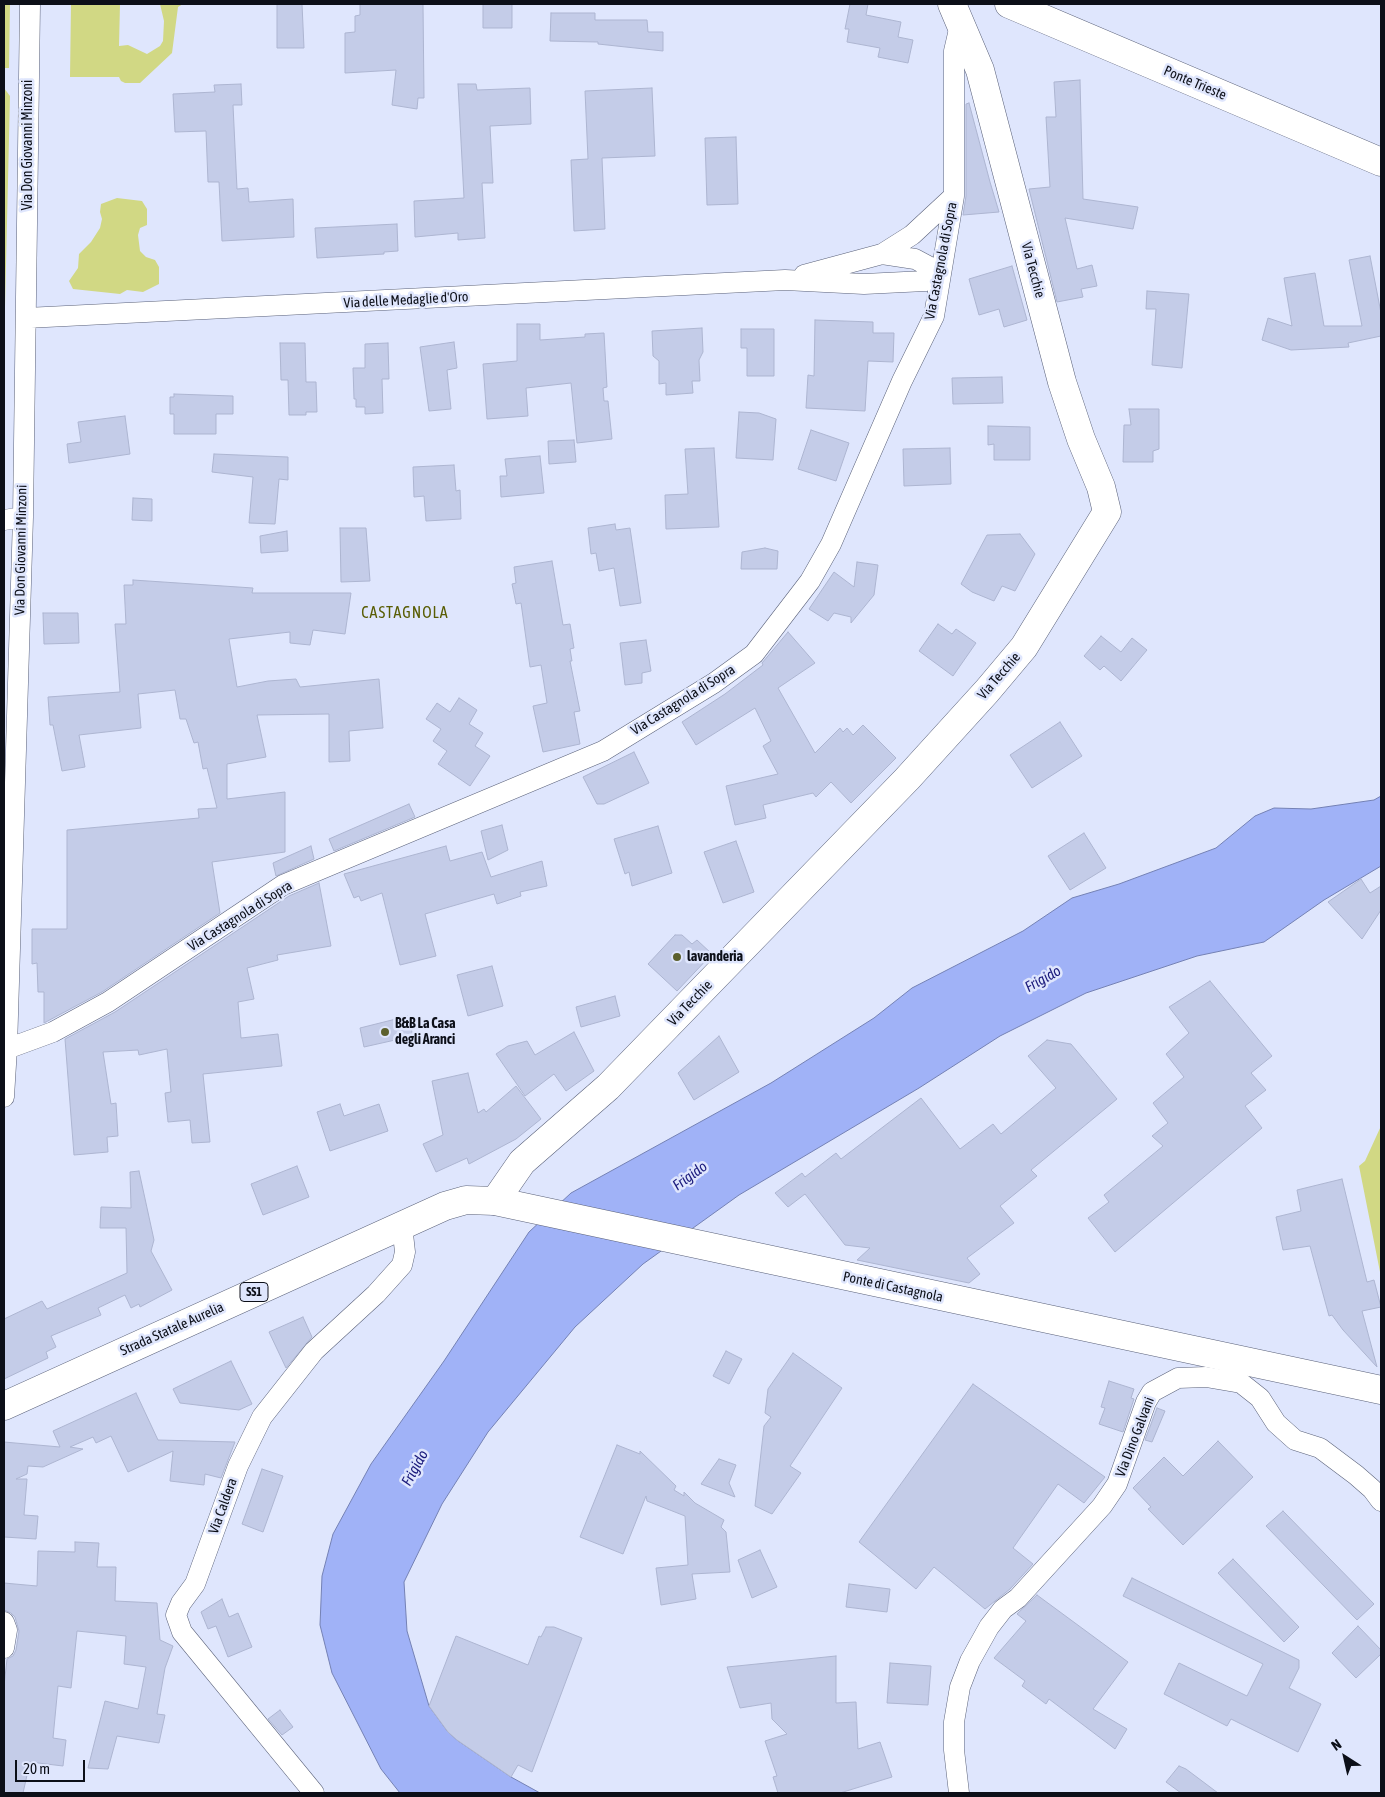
<!DOCTYPE html>
<style>
body{margin:0}
#map{position:relative;width:1385px;height:1797px;overflow:hidden;background:#dfe6fd;font-family:"Asap Condensed",sans-serif}
canvas{display:block}
.frame{position:absolute;inset:0;border:5px solid #0c0f18;pointer-events:none}
.north{position:absolute;left:1320px;top:1732px;width:50px;height:50px;-webkit-text-stroke:4px #dfe6fd;paint-order:stroke;rotate:325deg;font-size:14px;font-weight:700;line-height:20px;text-align:center;color:#0c0f18}
.north::after{content:'';display:block;margin:auto;width:18px;height:22px;background:#0c0f18;clip-path:polygon(50% 0,100% 100%,50% 72%,0 100%)}
.scale{position:absolute;left:15px;top:1760px;width:70px;height:22px;box-sizing:border-box;border:2px solid #0c0f18;border-top:0;padding-left:6px;font-size:15px;line-height:18px;white-space:nowrap;color:#0c0f18;-webkit-text-stroke:4px #dfe6fd;paint-order:stroke}
</style>
<div id="map">
<canvas width="1385" height="1797"></canvas>
<div class="frame"></div>
<div class="north">N</div>
<div class="scale">20 m</div>
</div>
<script>
const g = document.querySelector('canvas').getContext('2d');
g.lineJoin = 'round';
function paint(path, color) { g.fillStyle = color; g.fill(path, 'evenodd'); }
const toPath = rows => new Path2D(rows.map(r => 'M' + r).join(''));
function stroke(path, color, width, dash) { g.strokeStyle = color; g.lineWidth = width; g.lineCap = dash ? 'butt' : 'round'; g.setLineDash(dash || []); g.stroke(path); }
function label(font, color, halo, rows, align = 'center') {
  g.font = font + ' "Asap Condensed",sans-serif'; g.lineWidth = 5; g.setLineDash([]); g.textBaseline = 'middle'; g.strokeStyle = halo; g.fillStyle = color; for (const [text, x, y, turn = 0] of rows) {
    g.save(); g.translate(x, y); g.rotate((+turn || 0) * Math.PI / 180); g.textAlign = isNaN(turn) ? turn : align; if (halo) g.strokeText(text, 0, 0); g.fillText(text, 0, 0); g.restore();
  }
}
paint(toPath([
 [4,4,10,4,9,68,4,68],
 [71,4,120,4,119,46,128,45,147,54,160,46,163,41,164,21,160,4,183,4,178,7,172,53,140,83,125,83,121,81,119,77,70,77],
 [4,88,10,96,4,349],
 [117,198,142,201,147,209,147,225,140,228,138,235,140,251,146,257,155,260,159,267,159,284,143,292,127,290,120,294,73,289,69,281,78,268,79,254,91,242,100,228,102,219,100,212,101,204],
 [1381,1126,1381,1277,1359,1166,1365,1161]
]), '#d1d884');
const water = toPath([
 [1381,796,1381,866,1324,900,1264,942,1197,956,1086,993,1000,1036,919,1088,739,1195,643,1264,575,1327,488,1432,442,1504,404,1582,407,1631,429,1706,448,1732,457,1740,511,1777,540,1793,400,1793,381,1769,332,1673,320,1625,322,1576,333,1534,371,1464,444,1361,529,1232,571,1193,771,1083,874,1018,912,988,1023,931,1072,898,1119,884,1216,848,1255,816,1274,808,1311,809,1374,800,1381,796]
]);
paint(water, '#a0b2f7');
stroke(water, '#7481b4', 1);
const building = toPath([
 [277,4,302,4,304,48,277,48,277,4],
 [360,4,423,4,424,98,418,98,417,109,392,105,396,70,345,73,345,33,355,32,355,16,360,15,360,4],
 [483,4,512,4,512,28,483,28,483,4],
 [850,4,868,4,866,15,901,22,898,37,913,40,908,63,878,57,880,48,847,42,849,29,845,29,850,4],
 [551,13,595,13,595,20,647,20,648,32,663,32,663,51,598,44,598,42,550,41,551,13],
 [1080,80,1083,199,1138,207,1133,229,1065,218,1077,269,1092,265,1097,286,1081,289,1083,297,1057,302,1029,189,1050,187,1046,117,1056,117,1054,82,1080,80],
 [241,84,242,105,233,105,237,189,248,188,249,202,293,199,294,237,222,241,219,182,208,182,206,131,175,132,173,94,215,92,214,85,241,84],
 [458,84,476,84,477,90,530,88,531,124,490,126,493,183,482,183,485,238,458,240,458,233,415,237,414,201,464,198,458,84],
 [652,88,655,156,602,158,605,229,574,231,571,160,588,159,585,91,652,88],
 [969,103,990,182,999,212,963,215,966,196,966,104,969,103],
 [736,137,738,204,707,205,705,138,736,137],
 [397,224,398,251,384,252,384,254,317,258,315,228,397,224],
 [1370,256,1381,313,1381,336,1348,343,1349,347,1291,350,1262,340,1268,318,1292,326,1284,278,1315,273,1324,326,1362,326,1349,260,1370,256],
 [1012,266,1027,320,1004,327,999,309,979,315,969,279,1012,266],
 [1147,291,1189,294,1182,368,1152,365,1156,309,1146,309,1147,291],
 [815,320,873,322,873,333,894,333,893,362,868,361,865,411,806,408,808,375,814,376,815,320],
 [517,324,540,324,540,340,585,337,585,334,604,333,607,387,603,388,604,401,608,401,612,439,577,443,571,383,526,388,528,416,487,419,483,364,517,361,517,324],
 [702,328,703,352,699,360,700,381,692,381,693,393,666,395,666,383,659,384,659,361,653,356,652,331,702,328],
 [741,329,774,329,774,376,747,376,747,348,741,348,741,329],
 [454,342,457,368,447,370,451,409,429,411,420,347,454,342],
 [280,343,305,343,306,382,316,382,317,412,306,412,306,415,289,415,288,380,281,380,280,343],
 [388,343,389,379,382,379,383,413,365,414,365,407,356,407,356,399,354,399,353,368,365,368,365,344,388,343],
 [1002,377,1003,403,953,404,952,378,1002,377],
 [174,394,233,396,233,414,216,414,216,434,174,434,174,414,170,414,170,397,174,397,174,394],
 [1129,409,1159,409,1159,449,1153,451,1153,462,1123,462,1124,425,1131,425,1129,409],
 [739,412,759,413,776,419,773,460,736,458,739,412],
 [125,416,130,454,69,463,67,444,81,442,78,422,125,416],
 [988,426,1030,427,1030,460,994,460,994,444,988,445,988,426],
 [811,430,849,443,836,481,798,469,811,430],
 [574,440,576,462,549,464,548,441,574,440],
 [714,448,719,527,666,529,665,495,688,494,685,449,714,448],
 [950,448,951,484,904,486,903,449,950,448],
 [214,454,288,457,288,480,279,479,275,524,249,523,253,477,212,472,214,454],
 [540,456,544,493,501,497,500,476,507,476,505,459,540,456],
 [454,465,456,491,460,490,461,519,426,521,424,496,414,497,413,467,454,465],
 [133,498,152,499,152,521,132,520,133,498],
 [615,524,616,530,630,528,641,603,620,606,614,568,599,571,596,553,591,554,588,528,615,524],
 [340,528,366,528,370,581,341,582,340,528],
 [287,531,288,551,261,553,260,536,287,531],
 [1020,534,1035,554,1015,591,1002,586,994,601,972,592,961,584,987,535,1020,534],
 [765,548,778,551,777,569,741,569,742,552,765,548],
 [552,561,563,625,570,624,574,648,570,649,572,661,570,661,580,711,574,712,580,744,543,752,533,706,547,703,541,665,530,667,521,603,516,604,512,584,516,583,514,567,552,561],
 [857,562,878,565,874,595,851,623,851,617,834,613,828,621,809,609,834,572,854,587,857,562],
 [133,580,253,588,252,593,351,593,345,634,313,630,310,645,290,643,290,632,229,639,237,687,268,681,296,679,300,687,379,679,383,728,349,731,350,761,329,762,329,714,257,715,266,757,227,764,227,799,285,792,285,852,212,862,220,913,102,992,44,1023,44,992,38,992,37,963,32,964,32,929,67,929,67,830,199,818,198,809,217,808,207,768,203,769,198,742,194,743,186,719,180,719,175,690,138,694,141,728,79,735,85,767,62,771,53,725,50,725,48,697,120,692,115,624,126,624,124,585,133,585,133,580],
 [43,613,78,613,79,643,44,644,43,613],
 [938,624,952,634,956,629,976,643,953,676,919,651,938,624],
 [788,632,815,663,778,688,815,753,840,728,843,732,847,728,853,735,863,725,896,758,851,803,831,782,816,797,813,793,763,805,766,818,735,825,726,786,778,774,763,746,771,741,755,708,696,745,682,722,725,694,763,665,762,663,788,632],
 [1101,636,1121,652,1132,638,1147,650,1121,681,1104,666,1100,670,1084,656,1101,636],
 [646,640,651,671,642,673,642,683,625,685,620,643,646,640],
 [459,698,477,710,469,724,483,733,475,746,490,756,470,786,438,764,447,751,433,741,441,729,426,719,437,703,450,712,459,698],
 [1060,722,1082,756,1032,788,1010,755,1060,722],
 [634,752,649,783,604,804,597,804,583,777,634,752],
 [409,804,415,817,334,851,329,839,409,804],
 [502,825,508,850,488,860,481,831,502,825],
 [658,826,672,873,632,886,629,872,625,874,614,839,658,826],
 [1084,833,1106,868,1070,890,1048,856,1084,833],
 [736,841,754,892,723,903,704,852,736,841],
 [311,846,314,859,276,876,273,863,311,846],
 [446,846,450,861,482,852,491,877,542,861,547,886,520,892,521,896,497,904,494,894,425,914,436,956,400,965,382,893,361,901,359,896,354,898,344,874,446,846],
 [1361,879,1370,893,1381,886,1381,910,1362,939,1328,902,1361,879],
 [319,883,331,946,277,955,278,960,247,968,254,999,238,1002,241,1038,278,1034,282,1066,203,1074,210,1142,192,1143,190,1120,168,1122,165,1093,171,1092,167,1049,139,1055,138,1050,103,1052,111,1104,116,1103,118,1136,107,1137,108,1152,74,1155,65,1039,115,1012,289,896,319,883],
 [675,935,682,935,692,944,697,940,712,954,677,991,648,964,675,935],
 [492,966,503,1006,468,1016,457,975,492,966],
 [1210,981,1272,1056,1251,1073,1266,1090,1245,1106,1262,1128,1115,1252,1088,1218,1109,1202,1104,1195,1163,1146,1152,1136,1168,1123,1153,1103,1184,1077,1166,1054,1189,1033,1169,1007,1210,981],
 [615,996,620,1016,581,1027,576,1007,615,996],
 [408,1016,413,1036,364,1047,360,1028,408,1016],
 [574,1032,594,1071,566,1091,554,1074,525,1096,496,1054,508,1046,527,1041,535,1055,574,1032],
 [719,1036,739,1072,694,1100,678,1073,719,1036],
 [1047,1040,1071,1044,1117,1099,1031,1170,1037,1176,1000,1206,1014,1223,967,1258,980,1274,969,1283,857,1260,870,1248,845,1245,805,1194,788,1207,775,1193,802,1173,805,1177,836,1153,841,1159,921,1098,960,1149,993,1124,1001,1134,1056,1088,1028,1056,1047,1040],
 [468,1073,478,1113,484,1109,486,1112,516,1086,541,1119,516,1139,469,1164,467,1158,436,1172,423,1144,443,1135,432,1081,468,1073],
 [340,1104,344,1116,379,1104,388,1131,330,1151,317,1112,340,1104],
 [297,1166,309,1197,263,1215,251,1184,297,1166],
 [139,1171,154,1240,151,1251,172,1290,140,1307,139,1304,131,1308,125,1295,98,1308,101,1315,51,1336,56,1347,46,1352,48,1358,4,1379,4,1319,42,1301,47,1309,127,1273,126,1228,100,1228,101,1207,131,1208,130,1172,139,1171],
 [1342,1179,1367,1282,1374,1280,1381,1307,1362,1311,1377,1367,1343,1330,1332,1315,1329,1316,1310,1246,1283,1250,1276,1217,1301,1211,1297,1190,1342,1179],
 [303,1317,312,1337,286,1368,269,1332,303,1317],
 [726,1351,742,1359,729,1384,713,1376,726,1351],
 [793,1353,842,1388,790,1466,801,1473,772,1514,755,1506,764,1426,771,1417,765,1413,768,1389,793,1353],
 [231,1361,252,1404,239,1410,180,1403,173,1389,231,1361],
 [1109,1381,1134,1389,1131,1398,1134,1399,1123,1432,1099,1424,1105,1408,1101,1407,1109,1381],
 [973,1384,1105,1477,1084,1503,1058,1484,1013,1548,1033,1564,1010,1589,985,1609,934,1567,916,1589,859,1542,973,1384],
 [136,1393,158,1440,235,1442,221,1478,205,1474,204,1485,170,1481,173,1451,128,1472,111,1436,96,1443,93,1437,70,1447,83,1449,43,1467,28,1466,27,1474,16,1479,27,1479,24,1515,38,1516,36,1539,4,1537,4,1442,60,1447,53,1431,136,1393],
 [1157,1408,1165,1411,1152,1442,1145,1440,1157,1408],
 [1218,1441,1253,1477,1183,1545,1148,1509,1151,1507,1133,1488,1164,1457,1183,1476,1218,1441],
 [617,1445,640,1454,640,1451,676,1486,674,1490,684,1496,684,1492,695,1503,724,1520,721,1527,726,1532,730,1572,692,1574,696,1599,661,1605,656,1568,688,1565,685,1516,647,1501,646,1496,623,1554,580,1537,617,1445],
 [719,1459,736,1465,729,1483,735,1497,701,1484,719,1459],
 [262,1469,283,1476,263,1532,242,1524,262,1469],
 [1283,1511,1374,1604,1357,1620,1266,1526,1283,1511],
 [75,1542,99,1543,97,1567,116,1567,115,1601,157,1603,160,1640,173,1646,165,1668,157,1714,165,1715,159,1743,117,1736,108,1769,88,1768,105,1701,138,1709,146,1667,124,1664,126,1636,77,1631,71,1688,58,1686,53,1738,66,1740,63,1766,30,1762,23,1793,4,1793,4,1686,7,1659,13,1656,16,1650,19,1631,15,1617,11,1613,4,1610,4,1583,37,1586,38,1551,75,1552,75,1542],
 [760,1550,777,1587,752,1598,738,1560,760,1550],
 [1233,1559,1299,1627,1284,1642,1218,1573,1233,1559],
 [1132,1578,1299,1660,1299,1668,1289,1688,1321,1704,1298,1752,1231,1719,1227,1726,1164,1694,1179,1663,1247,1696,1263,1664,1123,1596,1132,1578],
 [849,1584,890,1589,887,1612,846,1607,849,1584],
 [1037,1595,1128,1662,1093,1709,1127,1729,1115,1749,1049,1699,1046,1704,1022,1686,1025,1681,994,1658,1026,1621,1017,1614,1037,1595],
 [222,1599,229,1617,238,1613,252,1647,228,1657,216,1626,208,1629,201,1612,222,1599],
 [1358,1626,1381,1650,1381,1654,1356,1678,1332,1653,1358,1626],
 [546,1627,554,1627,582,1638,532,1772,518,1765,511,1777,457,1740,448,1732,429,1706,456,1636,528,1665,539,1636,541,1637,546,1627],
 [836,1656,836,1703,856,1702,858,1749,880,1742,892,1777,840,1793,778,1793,773,1777,777,1776,765,1741,787,1734,772,1719,771,1703,740,1708,727,1667,836,1656],
 [890,1663,931,1666,928,1705,887,1703,890,1663],
 [280,1710,293,1727,282,1735,268,1719,280,1710],
 [1179,1766,1186,1769,1218,1793,1181,1793,1166,1782,1179,1766]
]);
paint(building, '#c4cce8');
stroke(building, '#adb5d1', 1);
const street = toPath([
 [882,254,915,259,930,267,940,277],
 [804,275,882,254,912,235,954,196],
 [26,318,785,280,864,284,925,281,940,277],
 [4,520,23,517],
 [4,1050,53,1032,108,1002,283,885,603,751,714,683,754,654,810,581,831,544,902,381,934,316,954,196,954,51,960,25],
 [4,1097,7,1048,23,517,30,4],
 [4,1622,7,1630,4,1648],
 [314,1793,182,1632,176,1615,181,1603,195,1584,238,1466,262,1417,314,1351,376,1294,402,1265,405,1252,402,1225],
 [959,1793,954,1750,954,1722,960,1687,970,1661,989,1627,1003,1609,1018,1598,1102,1506,1117,1484,1146,1402,1152,1392,1178,1378,1206,1377,1241,1383,1260,1398,1276,1423,1295,1440,1320,1448,1356,1475,1372,1489,1381,1501]
]);
const secondary = toPath([
 [1009,4,1381,162],
 [495,1201,522,1162,608,1087,907,779,987,691,1024,647,1107,512,1101,487,1081,439,1062,382,980,70,952,4]
]);
const primary = toPath([
 [4,1406,445,1206,466,1200,495,1201,1381,1390]
]);
stroke(street, '#5b627a', 21);
stroke(secondary, '#5b627a', 29);
stroke(primary, '#5b627a', 29);
stroke(street, '#fff', 20);
stroke(secondary, '#fff', 28);
stroke(primary, '#fff', 28);
for (const [x, y, r, color] of [
 [677,957,5,"#5c602d"],
 [385,1032,5,"#5c602d"]
]) { const dot = new Path2D(); dot.arc(x, y, r, 0, 2 * Math.PI); g.fillStyle = color; g.fill(dot); stroke(dot, '#dfe6fd', 2); }
for (const [x, y, w] of [
 [254,1292,28]
]) { const box = new Path2D(); box.roundRect(x - w / 2, y - 9.5, w, 19, 4); g.fillStyle = '#dfe6fd'; g.fill(box); stroke(box, '#0c0f18', 1); }
label('bold 12px', '#0c0f18', null, [
 ["SS1",254,1292]
]);
label('14px', '#0c0f18', '#dfe6fd', [
 ["Ponte Trieste",1195,83,23],
 ["Via Don Giovanni Minzoni",28,145,-90],
 ["Via Castagnola di Sopra",941,261,-79],
 ["Via Tecchie",1033,270,75],
 ["Via delle Medaglie d'Oro",406,300,-3],
 ["Via Don Giovanni Minzoni",21,550,-89],
 ["Via Tecchie",999,676,-49],
 ["Via Castagnola di Sopra",683,700,-32],
 ["Via Castagnola di Sopra",240,916,-32],
 ["Via Tecchie",690,1003,-46],
 ["Ponte di Castagnola",893,1287,12],
 ["Strada Statale Aurelia",172,1329,-24],
 ["Via Dino Galvani",1135,1437,-69],
 ["Via Caldera",223,1506,-70]
]);
label('bold 14px', '#0c0f18', '#dfe6fd', [
 ["lavanderia",687,957],
 ["B&B La Casa",395,1024],
 ["degli Aranci",395,1040]
], 'left');
label('italic 15px', '#1b1b7c', '#dfe6fd', [
 ["Frigido",1043,979,-29],
 ["Frigido",690,1176,-36],
 ["Frigido",415,1468,-61]
]);
g.letterSpacing = '1px';
label('16px', '#595d04', '#dfe6fd', [
 ["CASTAGNOLA",405,613]
]);
g.letterSpacing = '0px';
</script>
